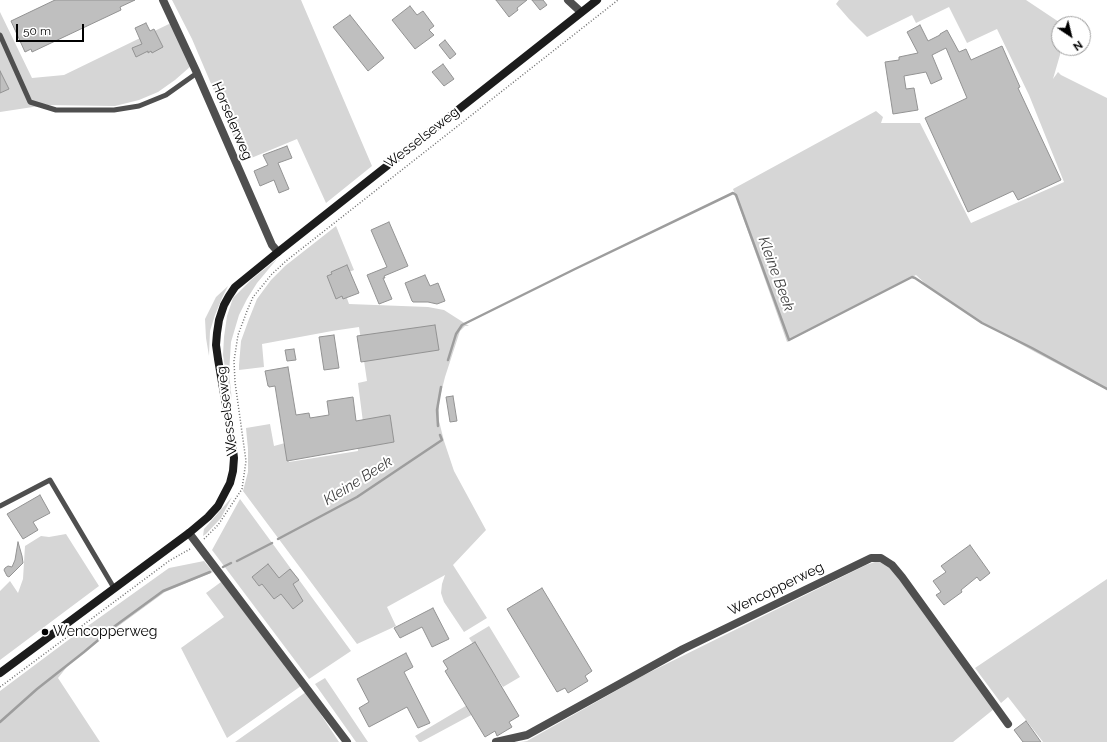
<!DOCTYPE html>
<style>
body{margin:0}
#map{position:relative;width:1107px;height:742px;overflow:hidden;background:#fff;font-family:Raleway,sans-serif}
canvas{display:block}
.north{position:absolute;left:1051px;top:16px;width:40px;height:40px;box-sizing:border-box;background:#fff;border:1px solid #999;border-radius:50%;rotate:145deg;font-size:11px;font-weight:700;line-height:16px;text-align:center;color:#000}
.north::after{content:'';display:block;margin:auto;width:14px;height:18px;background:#000;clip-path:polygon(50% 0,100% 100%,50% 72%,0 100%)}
.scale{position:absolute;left:16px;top:24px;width:68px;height:18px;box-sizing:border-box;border:2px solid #000;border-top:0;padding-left:5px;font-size:12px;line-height:14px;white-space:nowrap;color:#000;-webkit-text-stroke:3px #fff;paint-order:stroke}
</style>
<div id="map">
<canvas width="1107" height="742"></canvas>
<div class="north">N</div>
<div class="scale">50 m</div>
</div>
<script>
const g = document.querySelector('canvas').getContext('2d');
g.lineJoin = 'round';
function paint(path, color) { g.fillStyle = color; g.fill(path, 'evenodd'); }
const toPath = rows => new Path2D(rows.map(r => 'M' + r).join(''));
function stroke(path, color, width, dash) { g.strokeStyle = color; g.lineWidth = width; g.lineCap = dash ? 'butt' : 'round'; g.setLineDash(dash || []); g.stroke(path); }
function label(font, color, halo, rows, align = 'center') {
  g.font = font + ' Raleway,sans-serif'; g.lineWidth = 4; g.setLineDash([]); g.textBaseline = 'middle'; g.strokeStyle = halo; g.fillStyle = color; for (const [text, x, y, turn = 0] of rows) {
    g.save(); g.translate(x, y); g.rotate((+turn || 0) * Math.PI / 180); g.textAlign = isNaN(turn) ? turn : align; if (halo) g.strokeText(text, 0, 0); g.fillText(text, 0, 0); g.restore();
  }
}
paint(toPath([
 [172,0,301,0,372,166,326,203,297,139,244,161,192,39],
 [839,0,1026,0,1062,24,1059,24,1059,48,1062,48,1053,79,1058,72,1061,75,1107,98,1107,390,1035,352,976,319,931,289,916,275,787,342,733,189,876,111,883,117,881,123,920,123,971,223,1064,182,1029,95,997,29,967,43,949,7,916,23,912,15,867,37,849,19,836,4],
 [0,12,32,78,64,75,171,23,191,66,175,80,158,92,139,100,115,106,46,105,0,112],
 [336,226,354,270,339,276,349,304,428,307,444,310,469,326,465,326,460,331,445,377,439,401,439,421,444,441,454,471,486,530,453,565,487,618,464,632,444,602,441,593,442,584,445,575,387,607,396,626,357,644,243,491,248,472,248,449,246,428,270,424,274,446,285,443,289,462,358,451,356,433,364,430,358,383,367,381,359,327,332,331,262,344,264,367,239,370,239,365,241,341,249,319,257,299,271,280,285,266],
 [277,259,257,283,247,299,239,315,231,342,229,373,232,401,226,374,223,355,224,337,227,316,233,298,252,279],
 [228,286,222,298,215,315,210,331,209,356,206,338,205,319,216,297],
 [232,497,221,518,206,534,203,536,204,529,212,520],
 [240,499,351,651,309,679,212,550],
 [66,534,99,586,0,660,0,591,10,581,18,593,23,579,25,546,41,536,49,537],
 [204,561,213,572,165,592,113,630,70,663,58,678,100,742,0,742,0,691,71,638,169,568],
 [875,562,882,562,891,568,994,709,953,742,521,742,527,741,644,675,866,565],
 [1107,579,1107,742,1043,742,1008,697,1001,703,975,668],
 [221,582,301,686,227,738,181,648,224,617,206,593],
 [489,626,520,677,503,687,469,638],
 [325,678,368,742,356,742,315,684],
 [306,692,339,742,235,742],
 [469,704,475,713,421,742,419,742,415,736]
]), '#d6d6d6');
stroke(toPath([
 [448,360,456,334,462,325,575,269,733,193,736,195,789,340,912,277,915,278,982,323,1032,348,1107,389],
 [438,426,437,410,441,387],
 [278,539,357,497,442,440,440,435],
 [237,561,272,543],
 [223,567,231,563],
 [0,722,37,689,84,652,115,626,163,591,210,572]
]), '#9d9d9d', 2.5);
const building = toPath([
 [55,0,135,0,120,7,121,10,32,52,31,49,25,52,11,21,55,0],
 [496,0,527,0,517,8,518,10,509,17,496,0],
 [532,0,543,0,547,5,540,10,532,0],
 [410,6,417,15,423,11,434,26,429,30,434,35,415,49,392,20,410,6],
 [350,15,384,58,368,71,333,27,350,15],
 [146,23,150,31,154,29,163,47,152,53,151,51,148,53,148,51,136,57,132,48,142,44,135,28,146,23],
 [920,25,928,41,940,35,940,34,947,30,959,52,966,49,971,60,1002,46,1020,87,1018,88,1061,180,1018,200,1013,191,968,212,925,118,967,98,946,48,932,55,942,79,931,84,926,72,904,76,906,89,914,88,918,110,893,114,885,62,899,60,899,57,918,53,907,32,920,25],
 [445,40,456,54,450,59,439,45,445,40],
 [443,64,454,79,444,86,432,72,443,64],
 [0,71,9,89,0,93,0,71],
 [287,146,292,158,278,163,289,189,279,193,274,180,260,186,254,171,268,165,263,155,287,146],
 [389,222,408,266,384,276,385,278,383,278,392,299,379,304,367,275,387,267,371,230,389,222],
 [347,265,359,293,343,299,342,296,336,299,327,276,332,274,331,272,347,265],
 [425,275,430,286,438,283,445,301,437,304,428,302,413,302,412,301,405,283,425,275],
 [435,325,439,350,361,362,357,336,435,325],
 [334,335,339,368,324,370,319,337,334,335],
 [294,349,296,360,287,361,285,350,294,349],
 [288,367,296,415,309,413,310,418,329,415,327,401,353,397,356,421,390,415,394,442,287,461,275,386,269,387,269,386,268,386,265,371,288,367],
 [453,396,457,421,450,422,446,397,453,396],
 [40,495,50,513,33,522,38,530,23,539,7,514,40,495],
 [18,542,22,556,23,563,9,577,7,576,4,570,5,568,8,566,12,567,15,560,18,542],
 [970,545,990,573,980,581,977,577,961,590,962,592,944,605,936,595,941,592,933,581,946,572,941,566,970,545],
 [268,564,279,578,290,569,299,580,293,584,303,601,293,609,281,594,274,599,262,584,259,586,252,577,268,564],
 [542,588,592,671,585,676,588,681,568,693,565,688,557,692,507,609,542,588],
 [433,608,449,639,432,647,422,627,400,638,394,628,433,608],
 [475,642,519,716,509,722,512,727,497,736,495,731,485,737,445,671,448,669,443,661,475,642],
 [406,653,413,667,404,672,430,723,418,728,407,707,369,727,359,708,369,702,357,679,406,653],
 [1026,721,1041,742,1023,742,1014,730,1026,721]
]);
paint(building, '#bfbfbf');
stroke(building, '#939393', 1);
stroke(toPath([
 [204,539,218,525,242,489,246,461,235,382,234,361,238,335,247,311,253,297,263,285,271,275,286,261,618,0],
 [0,687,169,561,190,549]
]), '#717171', 1.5, [1, 2]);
stroke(toPath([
 [0,35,30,102,56,110,114,110,139,106,166,95,197,73],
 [0,506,50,480,114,588]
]), '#4f4f4f', 5);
stroke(toPath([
 [163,0,197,73,272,245,278,252],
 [568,0,581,12],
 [496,742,527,735,683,649,871,558,881,558,892,565,902,577,1008,724]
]), '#4f4f4f', 8);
stroke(toPath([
 [189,533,347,742]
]), '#4f4f4f', 8);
stroke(toPath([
 [0,673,189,533,208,517,218,506,230,483,233,471,234,458,232,441,218,359,216,345,217,333,219,320,224,305,229,296,235,287,278,252,597,0]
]), '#1c1c1c', 8);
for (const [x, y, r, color] of [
 [45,632,4,"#000"]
]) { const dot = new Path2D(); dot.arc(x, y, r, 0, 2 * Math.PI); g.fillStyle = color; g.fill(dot); stroke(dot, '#fff', 1.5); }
label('14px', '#000', '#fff', [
 ["Horselerweg",232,121,67],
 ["Wesselseweg",422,138,-38],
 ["Wesselseweg",227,411,-97],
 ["Wencopperweg",776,589,-26]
]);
label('14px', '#000', '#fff', [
 ["Wencopperweg",53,632]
], 'left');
label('italic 15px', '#3e3e3e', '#fff', [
 ["Kleine Beek",776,274,70],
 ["Kleine Beek",358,481,-32]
]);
</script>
